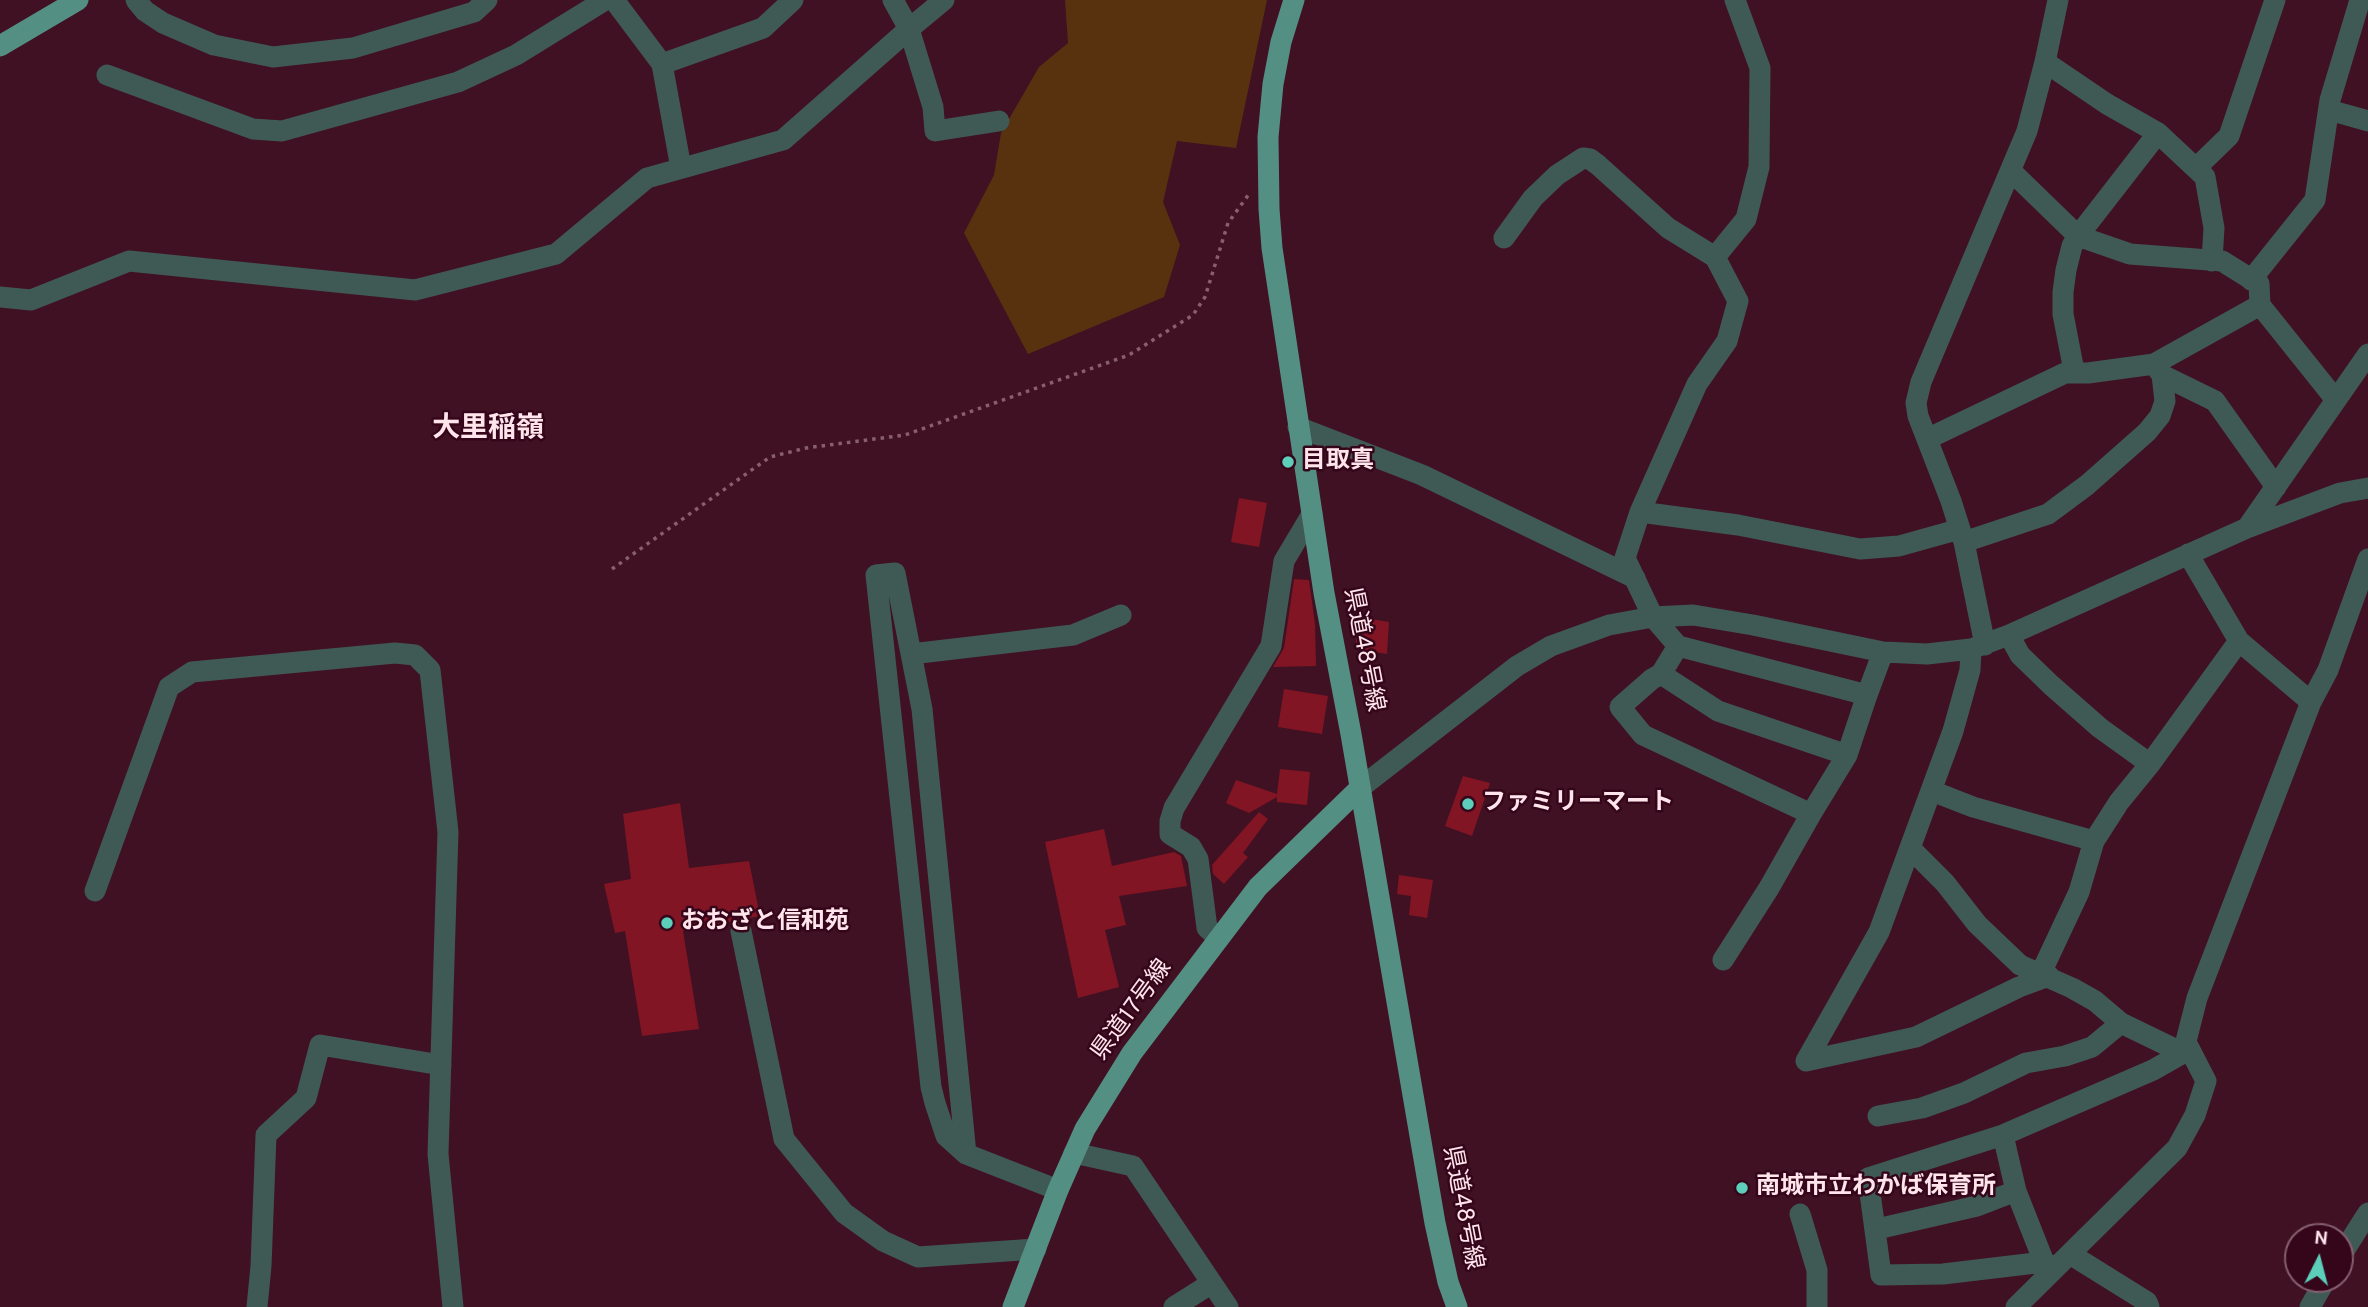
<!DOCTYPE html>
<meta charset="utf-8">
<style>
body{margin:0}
#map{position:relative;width:2368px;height:1307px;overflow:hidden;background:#401123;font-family:Overpass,sans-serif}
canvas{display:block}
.north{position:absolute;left:2284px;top:1223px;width:70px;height:70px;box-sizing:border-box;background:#35061a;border:2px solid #865f6e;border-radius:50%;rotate:6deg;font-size:19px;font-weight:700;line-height:28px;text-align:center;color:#ffe4eb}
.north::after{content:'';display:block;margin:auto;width:24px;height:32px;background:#5cceba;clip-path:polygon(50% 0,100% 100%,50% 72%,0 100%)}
</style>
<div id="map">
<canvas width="2368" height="1307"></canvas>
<div class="north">N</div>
</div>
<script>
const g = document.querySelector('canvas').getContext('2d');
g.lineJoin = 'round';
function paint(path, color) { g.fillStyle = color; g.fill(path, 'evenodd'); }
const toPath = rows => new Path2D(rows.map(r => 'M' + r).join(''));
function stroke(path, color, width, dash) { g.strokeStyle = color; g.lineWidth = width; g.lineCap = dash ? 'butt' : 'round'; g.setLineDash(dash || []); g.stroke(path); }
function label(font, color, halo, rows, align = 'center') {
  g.font = font + ' Overpass,"Noto Sans JP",sans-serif'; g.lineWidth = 5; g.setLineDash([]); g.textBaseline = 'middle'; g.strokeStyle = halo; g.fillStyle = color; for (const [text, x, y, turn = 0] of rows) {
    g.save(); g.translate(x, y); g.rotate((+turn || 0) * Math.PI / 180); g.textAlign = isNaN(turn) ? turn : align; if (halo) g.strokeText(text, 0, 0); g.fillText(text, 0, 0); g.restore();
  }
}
paint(toPath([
 [1065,0,1267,0,1236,148,1177,141,1163,202,1180,245,1164,297,1028,354,964,233,994,175,1001,133,1039,67,1068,43]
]), '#58320f');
paint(toPath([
 [1239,498,1267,503,1259,547,1231,542],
 [1294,579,1309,580,1315,624,1316,666,1273,667,1284,648],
 [1353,616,1389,622,1387,654,1356,649,1356,635,1351,632],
 [1284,689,1328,696,1322,734,1278,727],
 [1280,769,1310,772,1307,805,1277,802,1277,797,1249,813,1226,803,1236,780,1277,794],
 [1463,776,1490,783,1472,836,1445,826],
 [680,803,689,868,749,861,760,916,683,931,699,1029,642,1036,625,931,615,933,604,884,631,879,623,814],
 [1259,812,1268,819,1243,853,1248,857,1224,884,1213,874,1212,865],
 [1104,829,1112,866,1174,852,1181,856,1187,886,1119,896,1126,925,1105,930,1119,987,1078,998,1045,842],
 [1399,875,1433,880,1427,918,1409,915,1411,896,1397,894]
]), '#811524');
stroke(toPath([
 [612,569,770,457,806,448,905,435,1129,355,1193,315,1205,297,1228,223,1249,194]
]), '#875f6d', 3.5, [3.5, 5]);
stroke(toPath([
 [136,0,145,11,163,23,214,45,273,57,353,48,474,12,487,0],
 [614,0,662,64,681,168],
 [944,0,909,29,933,107,935,131,999,121],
 [662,64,763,28,793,0],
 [107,75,253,129,282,131,458,82,516,55,605,0],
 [2329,110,2368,121],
 [2158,133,2205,177,2214,228,2212,261],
 [2196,168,2229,136,2275,0],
 [2011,171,2078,236,2158,133,2107,104,2045,62],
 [1504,238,1533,198,1557,175,1583,158,1590,159,1598,165,1668,228,1715,257],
 [2251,280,2315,200,2330,100,2360,0],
 [0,297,31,300,129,261,415,290,556,254,647,178,783,140,909,29,893,0],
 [2074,371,2063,314,2063,292,2066,270,2072,246,2078,236,2130,254,2222,261,2259,284,2260,305],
 [2162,375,2154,364,2260,305,2336,400],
 [1298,427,1422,475,1635,578],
 [1927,439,2065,373,2088,373,2154,364],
 [1640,512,1738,525,1860,549,1899,546,1960,529],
 [2247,528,2368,354],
 [1964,542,2048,514,2087,485,2147,432,2160,416,2165,401,2162,375,2215,401,2276,487],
 [2188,554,2239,641],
 [2009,635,2020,655,2051,685,2100,728,2150,764,2119,802,2094,841],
 [1985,645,1964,542,1951,501,1918,416,1916,403,1921,382,2027,131,2045,62,2058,0],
 [1678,646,1661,674,1718,711,1847,755,1867,695,1678,646,1653,617,1625,558,1640,512,1697,384,1727,341,1738,301,1715,257,1746,219,1759,167,1760,68,1735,0],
 [911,654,1073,635,1121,615],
 [1661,674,1652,679,1620,707,1643,735,1811,814,1847,755],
 [1867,695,1883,652],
 [2150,764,2239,641,2311,702],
 [1360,788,1517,666,1551,646,1609,625,1653,617,1693,615,1753,625,1883,652,1927,654,1971,649,2009,635,2247,528,2340,493,2368,488],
 [1932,791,1973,807,2094,841,2079,892,2041,973],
 [1911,849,1945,883,1977,924,2020,965,2072,988,2095,1001,2121,1023,2183,1053,2197,998,2311,702,2328,670,2368,559],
 [95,891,169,687,192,672,395,653,415,655,430,670,448,832,438,1154,453,1307],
 [741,931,784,1139,844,1213,883,1241,918,1257,1036,1249],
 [1219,938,1207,928,1198,859,1191,847,1170,834,1170,821,1174,808,1271,646,1284,561,1312,514],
 [1723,960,1769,888,1811,814],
 [1806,1061,1879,932,1953,731,1970,670,1971,649],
 [1806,1061,1916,1037,2019,987,2049,976],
 [1878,1116,1922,1108,1964,1093,2026,1063,2065,1056,2092,1047,2121,1023],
 [2003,1135,2016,1191,2044,1262],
 [1074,1153,1133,1166,1228,1307],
 [966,1154,922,709,895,573,876,575,931,1087,935,1103,946,1136,966,1154,1058,1190],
 [1800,1214,1817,1270,1817,1307],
 [1877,1229,1977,1206,2016,1191],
 [2070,1254,2147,1302,2149,1307],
 [2340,1257,2368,1213],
 [2055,1268,2044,1262,1943,1274,1881,1275,1868,1178,2003,1135,2153,1070,2183,1053],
 [257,1307,261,1266,266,1135,306,1098,320,1045,441,1065],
 [1174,1307,1212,1283],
 [2016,1307,2177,1148,2195,1115,2206,1081,2187,1044],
 [2310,1307,2326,1279]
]), '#3f5a54', 21);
stroke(toPath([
 [1294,0,1281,42,1273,84,1268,137,1269,209,1272,248,1324,593,1351,734,1435,1223,1448,1282,1457,1307],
 [0,46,78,0],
 [1013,1307,1058,1190,1085,1129,1132,1053,1258,887,1360,788]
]), '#548f84', 21);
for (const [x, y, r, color] of [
 [1288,462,7,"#5cceba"],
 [1468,804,7,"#5cceba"],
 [667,923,7,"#5cceba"],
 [1742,1188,7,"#5cceba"]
]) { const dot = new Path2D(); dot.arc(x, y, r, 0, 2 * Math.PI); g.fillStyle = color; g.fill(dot); stroke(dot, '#35061a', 2.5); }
label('bold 24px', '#ffe4eb', '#35061a', [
 ["目取真",1302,462],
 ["ファミリーマート",1482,804],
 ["おおざと信和苑",681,923],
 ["南城市立わかば保育所",1756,1188]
], 'left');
label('24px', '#ffe4eb', '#35061a', [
 ["県道48号線",1362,650,79],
 ["県道17号線",1133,1011,-54],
 ["県道48号線",1461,1208,79]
]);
label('bold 28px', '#ffe4eb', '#35061a', [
 ["大里稲嶺",488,430]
]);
</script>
